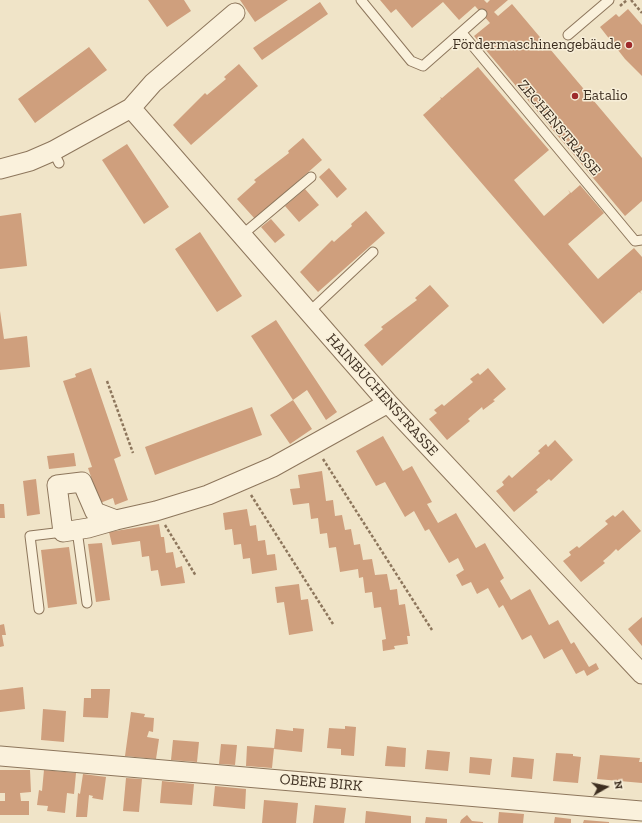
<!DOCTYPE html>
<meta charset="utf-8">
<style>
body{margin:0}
#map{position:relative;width:642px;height:823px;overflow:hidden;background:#f0e4c8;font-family:"Zilla Slab",serif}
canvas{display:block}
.north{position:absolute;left:586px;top:767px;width:40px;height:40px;-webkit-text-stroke:3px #f7eed8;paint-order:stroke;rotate:81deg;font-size:11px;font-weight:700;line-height:16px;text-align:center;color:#3d2e20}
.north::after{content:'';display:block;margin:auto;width:14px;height:18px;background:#3d2e20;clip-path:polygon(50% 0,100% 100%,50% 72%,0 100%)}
</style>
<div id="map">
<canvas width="642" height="823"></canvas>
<div class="north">N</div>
</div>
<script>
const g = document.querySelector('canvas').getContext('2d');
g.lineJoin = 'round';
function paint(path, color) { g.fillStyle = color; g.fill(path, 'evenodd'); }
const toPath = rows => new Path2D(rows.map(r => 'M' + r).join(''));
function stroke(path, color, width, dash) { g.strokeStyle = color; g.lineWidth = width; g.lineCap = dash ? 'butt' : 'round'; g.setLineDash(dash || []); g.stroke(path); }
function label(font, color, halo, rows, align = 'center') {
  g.font = font + ' "Zilla Slab",serif'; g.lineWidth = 3; g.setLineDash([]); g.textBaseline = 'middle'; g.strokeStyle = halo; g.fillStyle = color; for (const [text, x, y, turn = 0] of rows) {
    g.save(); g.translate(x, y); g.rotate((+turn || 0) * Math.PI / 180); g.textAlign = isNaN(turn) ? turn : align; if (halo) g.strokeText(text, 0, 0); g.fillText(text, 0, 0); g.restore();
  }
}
paint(toPath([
 [148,0,184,0,191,11,167,27],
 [240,0,288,0,255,22],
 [380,0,484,0,487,3,490,0,508,0,494,12,498,16,512,4,642,158,642,201,625,216,474,36,490,23,475,6,459,20,443,2,412,28,396,9,391,13],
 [320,2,328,14,262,60,253,48],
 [628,9,642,25,642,76,625,59,600,27,616,14,619,17],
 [89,47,107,70,35,123,18,99],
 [239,64,258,86,191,145,173,125,205,93,207,95,226,79,224,77],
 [478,67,549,150,514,180,544,216,570,193,568,190,571,193,580,185,604,213,568,244,598,279,634,248,642,257,642,290,640,292,642,294,639,292,603,324,423,115,441,99,440,97,442,98],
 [303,138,322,160,255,219,237,199,256,182,254,180,289,153,288,151],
 [127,144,169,207,144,224,102,160],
 [329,168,347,189,337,198,319,177],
 [305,189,319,205,299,222,285,206],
 [366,211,385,233,318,292,300,272,332,240,334,242,352,226,351,224],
 [21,213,27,266,0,269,0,216],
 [271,219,285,235,275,243,261,227],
 [200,232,242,296,217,312,175,249],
 [430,285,449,306,382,366,364,345,383,329,381,327,417,300,415,298],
 [0,311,4,339,27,336,30,367,0,370],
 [276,320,337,412,326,420,307,390,293,400,251,336],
 [91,368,121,456,114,459,128,500,115,505,113,498,100,503,88,468,92,467,63,381,76,377,75,374],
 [488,368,506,389,493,400,495,401,483,410,482,407,468,419,470,421,447,440,429,419,437,413,434,410,442,404,444,406,473,382,470,379,478,373,480,375],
 [293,400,312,429,290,444,270,415],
 [252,407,262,435,155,475,145,447],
 [383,436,403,471,412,466,432,502,427,504,438,523,456,513,476,548,485,543,504,578,500,581,511,600,530,589,549,625,558,620,571,644,574,642,589,667,596,663,599,669,587,676,584,670,576,674,562,649,544,659,531,635,522,640,503,605,499,608,488,588,477,594,471,582,462,586,456,575,464,570,458,558,449,563,429,529,425,531,414,511,405,517,385,482,376,486,356,451],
 [555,440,573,460,551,481,549,479,542,485,536,490,538,492,514,512,496,491,504,485,502,482,509,475,512,478,540,453,538,451,546,444,548,447],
 [74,453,76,466,49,469,47,456],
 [322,471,326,501,333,500,335,516,342,515,345,530,351,529,354,545,360,544,363,560,372,559,375,575,387,574,390,590,397,589,399,605,405,604,410,636,407,636,408,644,394,646,395,649,383,651,382,640,386,639,381,607,374,608,372,592,365,593,363,577,359,578,358,569,340,572,336,547,329,548,327,533,320,534,318,518,311,519,309,503,293,505,290,489,300,488,298,475],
 [36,479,40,514,27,516,23,481],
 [0,504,4,504,5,518,0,518],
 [247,509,250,526,256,525,258,541,265,540,267,555,275,554,277,570,252,574,250,558,243,559,241,544,234,545,232,529,225,530,223,513],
 [623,510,641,531,618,551,616,549,610,555,603,561,605,563,581,582,563,561,571,555,569,552,577,546,579,548,608,524,605,521,613,515,615,517],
 [159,524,161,537,164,537,166,553,173,552,176,568,182,566,185,583,161,586,158,570,151,571,149,556,142,557,140,541,112,545,109,532],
 [102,543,110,600,96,602,88,544],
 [69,547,77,604,48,608,41,550],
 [299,584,301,600,308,599,313,631,289,635,284,602,277,603,275,587],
 [642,617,642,646,628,629],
 [4,624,6,635,2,635,4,646,0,647,0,625],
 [23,687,25,709,0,712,0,690],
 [91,689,110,689,108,718,83,717,84,698,91,698],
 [43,709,66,711,64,742,41,740],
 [131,712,145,714,144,717,154,718,153,732,149,731,147,737,159,739,156,759,125,756],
 [345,726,356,727,354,756,341,755,341,749,327,748,329,728,345,729],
 [293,728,304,729,302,752,274,749,276,729,293,731],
 [173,740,199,742,197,762,171,760],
 [221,744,237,745,235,765,219,764],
 [247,746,274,748,272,768,246,766],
 [387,746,406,748,405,767,385,766],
 [427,750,450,752,448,771,425,769],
 [556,753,573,754,573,756,581,757,578,783,553,781],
 [600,755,640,758,639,762,642,762,642,783,597,779],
 [470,757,492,759,490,775,469,773],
 [513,757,534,759,532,779,511,777],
 [0,770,30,770,31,792,20,793,21,801,29,801,29,815,0,815,0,801,5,801,5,793,0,793],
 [44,770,76,773,74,794,67,793,65,813,47,811,48,806,37,805,39,790,42,791],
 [83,774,106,777,103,800,92,798,93,796,89,795,87,817,76,817,78,793,80,794],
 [126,778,142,779,139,812,123,811],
 [162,781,194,784,192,805,160,803],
 [215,786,246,789,245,809,213,806],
 [264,800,298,803,296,823,262,823],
 [315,805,346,808,344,823,313,823],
 [366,811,411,816,411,823,365,823],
 [499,812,524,814,523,823,498,823],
 [467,815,472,821,483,822,483,823,460,823,461,820],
 [426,817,447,819,447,823,425,823],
 [555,817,571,819,571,823,554,823],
 [584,820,609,822,609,823,583,823]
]), '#cf9f7d');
const service = toPath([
 [361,0,411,61,423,66,482,14],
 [462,33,635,241,642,240],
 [568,35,609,0],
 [53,151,59,163],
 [242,235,311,177],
 [308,313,373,252],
 [77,530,87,603],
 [39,609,30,536,63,532]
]);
const minor = toPath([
 [131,108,388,403,642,674],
 [0,169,30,161,53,151,131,108,153,83,235,13],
 [116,520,88,528,63,532,57,485,82,482,95,512,116,520,156,511,208,495,273,467,388,403],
 [0,756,642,811]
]);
stroke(service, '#8d765c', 11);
stroke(minor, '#8d765c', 21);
stroke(toPath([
 [631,0,642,13],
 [620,6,627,0],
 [107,381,133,453],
 [323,459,432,630],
 [251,495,333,624],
 [165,525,196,576]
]), '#8d765c', 2.5, [3, 2]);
stroke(service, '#faf1dc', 9);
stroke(minor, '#faf1dc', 19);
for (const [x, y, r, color] of [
 [629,45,4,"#9e2a2b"],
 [575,96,4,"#9e2a2b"]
]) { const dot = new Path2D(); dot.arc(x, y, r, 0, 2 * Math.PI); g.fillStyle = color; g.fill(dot); stroke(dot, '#f7eed8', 1.5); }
label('15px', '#3d2e20', '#f7eed8', [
 ["Fördermaschinengebäude",621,45],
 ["Eatalio",583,96,"left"]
], 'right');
label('15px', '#3d2e20', '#f7eed8', [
 ["ZECHENSTRASSE",559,128,50],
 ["HAINBUCHENSTRASSE",382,395,48],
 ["OBERE BIRK",321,783,5]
]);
</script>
